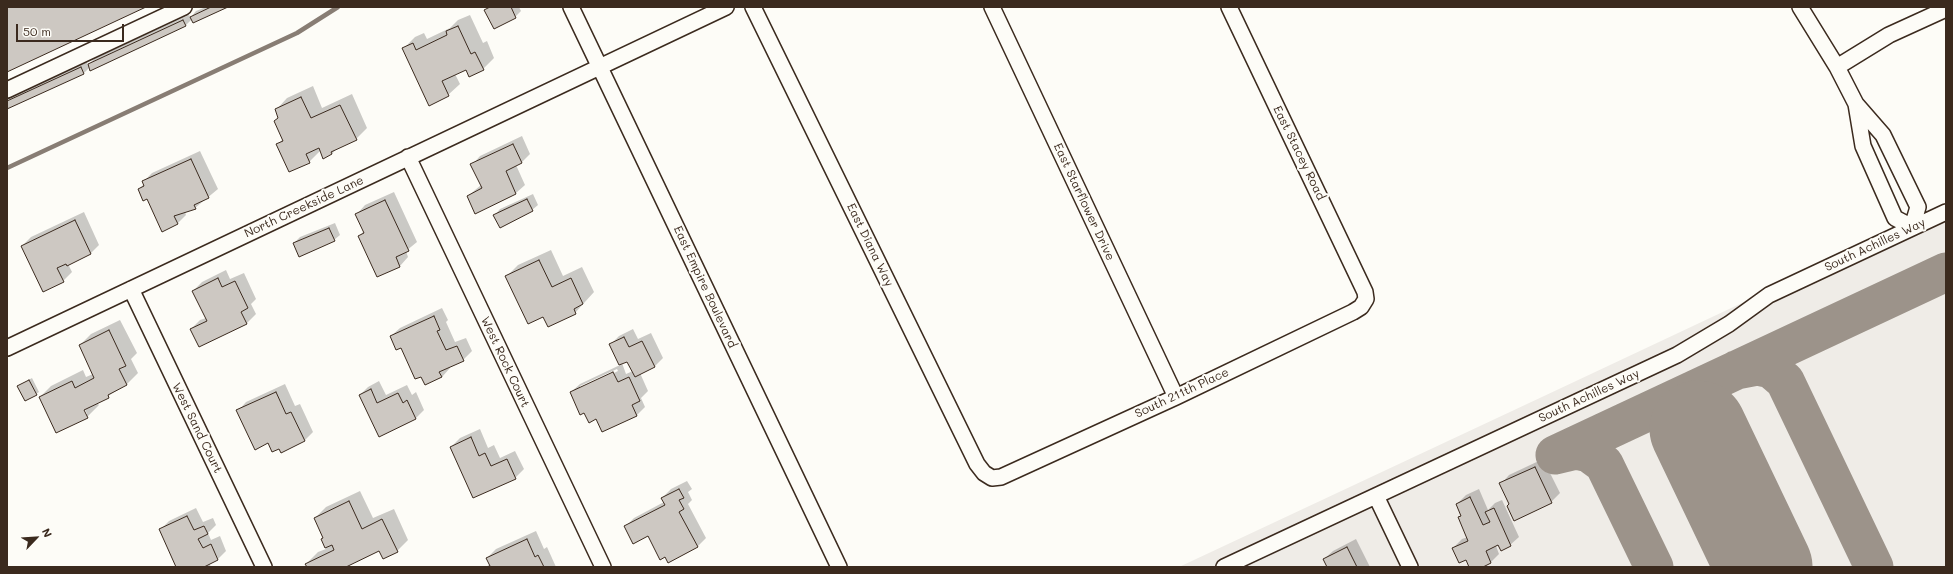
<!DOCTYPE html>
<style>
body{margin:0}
#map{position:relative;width:1953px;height:574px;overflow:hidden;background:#fdfcf7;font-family:Mali,sans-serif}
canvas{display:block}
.frame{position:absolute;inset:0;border:8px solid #3b2a1e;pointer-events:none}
.north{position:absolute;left:16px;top:518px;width:40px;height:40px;-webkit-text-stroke:3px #fdfcf7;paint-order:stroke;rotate:65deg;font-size:11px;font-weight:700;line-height:16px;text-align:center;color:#3b2a1e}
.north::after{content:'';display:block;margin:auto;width:14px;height:18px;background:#3b2a1e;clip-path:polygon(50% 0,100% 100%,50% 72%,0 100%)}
.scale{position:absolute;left:16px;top:24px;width:108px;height:18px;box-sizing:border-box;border:2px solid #3b2a1e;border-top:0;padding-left:5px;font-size:12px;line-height:14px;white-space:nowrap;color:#3b2a1e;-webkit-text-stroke:3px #fdfcf7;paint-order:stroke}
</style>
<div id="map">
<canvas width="1953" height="574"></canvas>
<div class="frame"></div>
<div class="north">N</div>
<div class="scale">50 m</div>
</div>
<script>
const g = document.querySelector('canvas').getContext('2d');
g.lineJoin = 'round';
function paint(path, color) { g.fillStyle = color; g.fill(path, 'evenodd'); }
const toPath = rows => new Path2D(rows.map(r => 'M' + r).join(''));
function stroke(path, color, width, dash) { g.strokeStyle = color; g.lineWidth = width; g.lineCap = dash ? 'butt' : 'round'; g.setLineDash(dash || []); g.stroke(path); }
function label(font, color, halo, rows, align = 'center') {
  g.font = font + ' Mali,sans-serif'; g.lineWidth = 4; g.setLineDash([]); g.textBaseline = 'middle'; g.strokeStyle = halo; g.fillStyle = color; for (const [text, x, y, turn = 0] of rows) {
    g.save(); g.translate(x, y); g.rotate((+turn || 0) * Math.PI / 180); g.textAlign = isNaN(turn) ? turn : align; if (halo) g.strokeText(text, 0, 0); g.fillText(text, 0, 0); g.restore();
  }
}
paint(toPath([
 [1946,207,1946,567,1179,567,1559,389]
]), '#efece7');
paint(toPath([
 [206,7,226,7,192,19,186,25,91,69,90,67,84,73,7,108,7,99,87,62,88,65,95,58,189,15,191,17,196,11],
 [489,7,519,7,521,11,515,17,486,10],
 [470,15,483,43,487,41,494,58,483,69,466,69,455,74,460,84,448,95,404,48,415,37,424,33,427,39,450,28,458,20],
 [313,86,322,108,352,94,367,128,356,139,337,148,332,154,321,150,309,162,278,144,283,139,275,121,279,117,276,110,287,98],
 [522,136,530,154,522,162,516,165,525,185,516,193,476,212,468,196,481,185,472,165,480,156],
 [200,151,218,189,195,208,185,212,186,215,178,223,139,189,144,184,143,182,152,173],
 [394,192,417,242,406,251,408,257,400,266,378,276,359,236,364,231,357,214,365,205],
 [533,194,538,205,532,210,495,215,500,209],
 [84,212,99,245,91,253,68,264,72,272,63,281,22,246,31,237],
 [335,223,340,235,334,240,294,243,300,237],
 [551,250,563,276,582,267,594,292,575,313,544,315,507,276,518,265],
 [226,270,230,279,244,273,256,299,251,304,256,314,247,323,199,346,191,329,200,320,206,318,193,291,202,282],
 [442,308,448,320,446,322,455,342,466,338,472,351,463,360,449,366,450,368,442,377,422,376,402,347,391,336,400,328],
 [120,320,137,353,131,359,138,373,127,384,97,403,99,405,87,417,40,397,51,386,83,370,86,377,93,374,80,345,91,334],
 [83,405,87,414,85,414,81,406],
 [633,329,638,339,651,333,663,358,654,367,640,373,648,391,641,398,645,407,637,415,597,418,571,392,580,384,620,365,610,345,619,336],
 [628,360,633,371,626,374,622,363],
 [617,369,618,371,580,389,580,386],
 [32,378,39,392,36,394,18,386],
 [379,381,386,395,407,385,412,395,416,392,424,410,416,418,380,436,360,395,368,387],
 [285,384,295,406,300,404,313,432,304,441,280,447,268,442,238,411,246,402],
 [480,429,488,448,494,445,500,458,515,451,524,469,515,478,451,447,460,438],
 [1543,459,1560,493,1551,502,1510,504,1501,484,1509,475],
 [687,481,692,489,688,492,692,500,688,504,706,538,697,547,648,535,625,527,634,518,664,502,662,498,671,489],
 [1479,489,1488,510,1495,503,1502,500,1519,537,1510,545,1496,546,1499,554,1491,562,1480,567,1470,567,1467,558,1453,548,1462,539,1468,537,1459,517,1462,515,1457,504,1466,495],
 [360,491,373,518,394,509,408,540,397,551,380,550,344,567,308,567,306,564,318,552,326,549,322,540,324,538,315,518,326,507],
 [196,508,203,522,213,518,216,525,208,533,211,540,220,536,226,551,218,559,209,563,211,567,177,567,160,530,169,521],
 [536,531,544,549,547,547,556,567,486,567,490,564,487,558,496,549],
 [1356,539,1370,567,1328,567,1324,559,1333,551]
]), '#0003');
stroke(toPath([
 [7,168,297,33,338,7]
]), '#887d74', 4.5);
stroke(toPath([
 [1736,370,1757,366,1771,369,1785,381,1874,567],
 [1645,413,1666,409,1679,412,1688,417,1698,429],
 [1555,455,1946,272],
 [1555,455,1576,450,1589,453,1604,464,1654,567]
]), '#9c938a', 39);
stroke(toPath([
 [1698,429,1764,567]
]), '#9c938a', 97);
const building = toPath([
 [7,7,146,7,7,72,7,7],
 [211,7,228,7,193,23,190,17,211,7],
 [490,7,511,7,516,18,494,29,484,10,490,7],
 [183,20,186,26,90,71,88,64,183,20],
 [458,26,471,54,475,52,484,70,469,77,466,70,442,81,449,96,429,106,402,48,413,43,416,50,447,35,446,31,458,26],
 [81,67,84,74,7,109,7,101,81,67],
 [301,97,311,118,340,105,357,140,331,152,332,154,323,159,319,148,306,154,310,163,289,172,276,144,283,141,274,121,278,118,275,109,301,97],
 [513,144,522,163,506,171,516,194,475,214,467,196,482,188,470,164,513,144],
 [191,159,209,198,194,205,196,209,174,216,178,224,162,232,147,199,143,201,138,189,144,186,142,181,191,159],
 [527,199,533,211,500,228,493,215,527,199],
 [385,200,409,251,396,257,400,267,377,277,358,236,364,233,355,214,385,200],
 [75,220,91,254,67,266,66,264,57,268,64,282,43,292,21,246,75,220],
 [329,228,335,241,299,257,293,243,329,228],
 [539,260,552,287,571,278,583,304,574,309,576,314,548,327,543,317,528,324,505,276,539,260],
 [218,278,222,287,235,281,248,308,241,312,247,324,199,347,190,329,207,321,192,291,218,278],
 [434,316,440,330,437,331,446,350,457,346,464,361,439,372,442,377,425,385,421,377,415,379,401,348,396,350,390,336,434,316],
 [109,330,126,366,119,369,127,385,108,395,109,398,84,410,88,418,56,433,39,397,72,381,75,388,94,378,79,345,109,330],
 [624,337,629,347,642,341,655,367,635,377,627,362,619,365,609,344,624,337],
 [613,372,618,382,629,377,640,401,632,405,637,416,602,432,596,419,589,423,584,413,580,415,570,392,613,372],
 [29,380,37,395,25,401,17,386,29,380],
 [371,389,377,403,398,393,403,403,407,400,416,419,379,437,359,395,371,389],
 [276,392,286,414,291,412,305,441,281,453,279,449,272,452,268,443,255,450,236,410,276,392],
 [471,437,479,456,485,453,491,466,507,459,516,479,473,498,450,447,471,437],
 [1535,467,1552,503,1514,521,1507,506,1509,504,1499,483,1535,467],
 [679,489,684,498,679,500,684,509,679,512,698,547,668,563,665,557,660,560,648,536,633,544,624,526,665,505,661,498,679,489],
 [1470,497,1483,525,1490,522,1485,512,1494,508,1511,546,1501,551,1498,545,1486,551,1491,563,1483,567,1469,567,1466,560,1459,563,1452,548,1468,541,1458,517,1461,516,1456,504,1470,497],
 [349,501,362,529,382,519,398,552,383,559,379,551,346,567,307,567,305,564,334,550,332,545,325,548,321,539,323,538,314,518,349,501],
 [187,516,194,530,204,526,208,534,198,539,203,548,211,544,218,560,204,567,176,567,159,529,187,516],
 [527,539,535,557,538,555,544,567,488,567,490,566,486,558,527,539],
 [1347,547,1357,567,1327,567,1323,559,1347,547]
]);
paint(building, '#cdc8c2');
stroke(building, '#3b2a1e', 1);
const minor = toPath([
 [571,7,839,567],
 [753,7,977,464,984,473,992,478,1001,477,1176,397,1353,312,1361,307,1366,299,1365,292,1229,7],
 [992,7,1176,397],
 [1800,7,1837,67,1856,104,1883,135,1918,207,1912,227,1895,218,1863,146,1856,104],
 [1837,67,1889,35,1946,9],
 [7,90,184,7],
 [408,157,603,567],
 [131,289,264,567],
 [7,348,726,7],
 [1376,496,1410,567],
 [1224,567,1677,355,1729,324,1769,295,1946,212]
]);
stroke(minor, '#3b2a1e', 18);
stroke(minor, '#fdfcf7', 15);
label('12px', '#3b2a1e', '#fdfcf7', [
 ["East Stacey Road",1299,153,64],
 ["East Starflower Drive",1084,202,65],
 ["North Creekside Lane",304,207,-25],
 ["East Diana Way",870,245,64],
 ["South Achilles Way",1875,245,-25],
 ["East Empire Boulevard",705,287,65],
 ["West Rock Court",505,362,65],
 ["South 211th Place",1182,393,-25],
 ["South Achilles Way",1589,396,-25],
 ["West Sand Court",197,428,64]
]);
</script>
